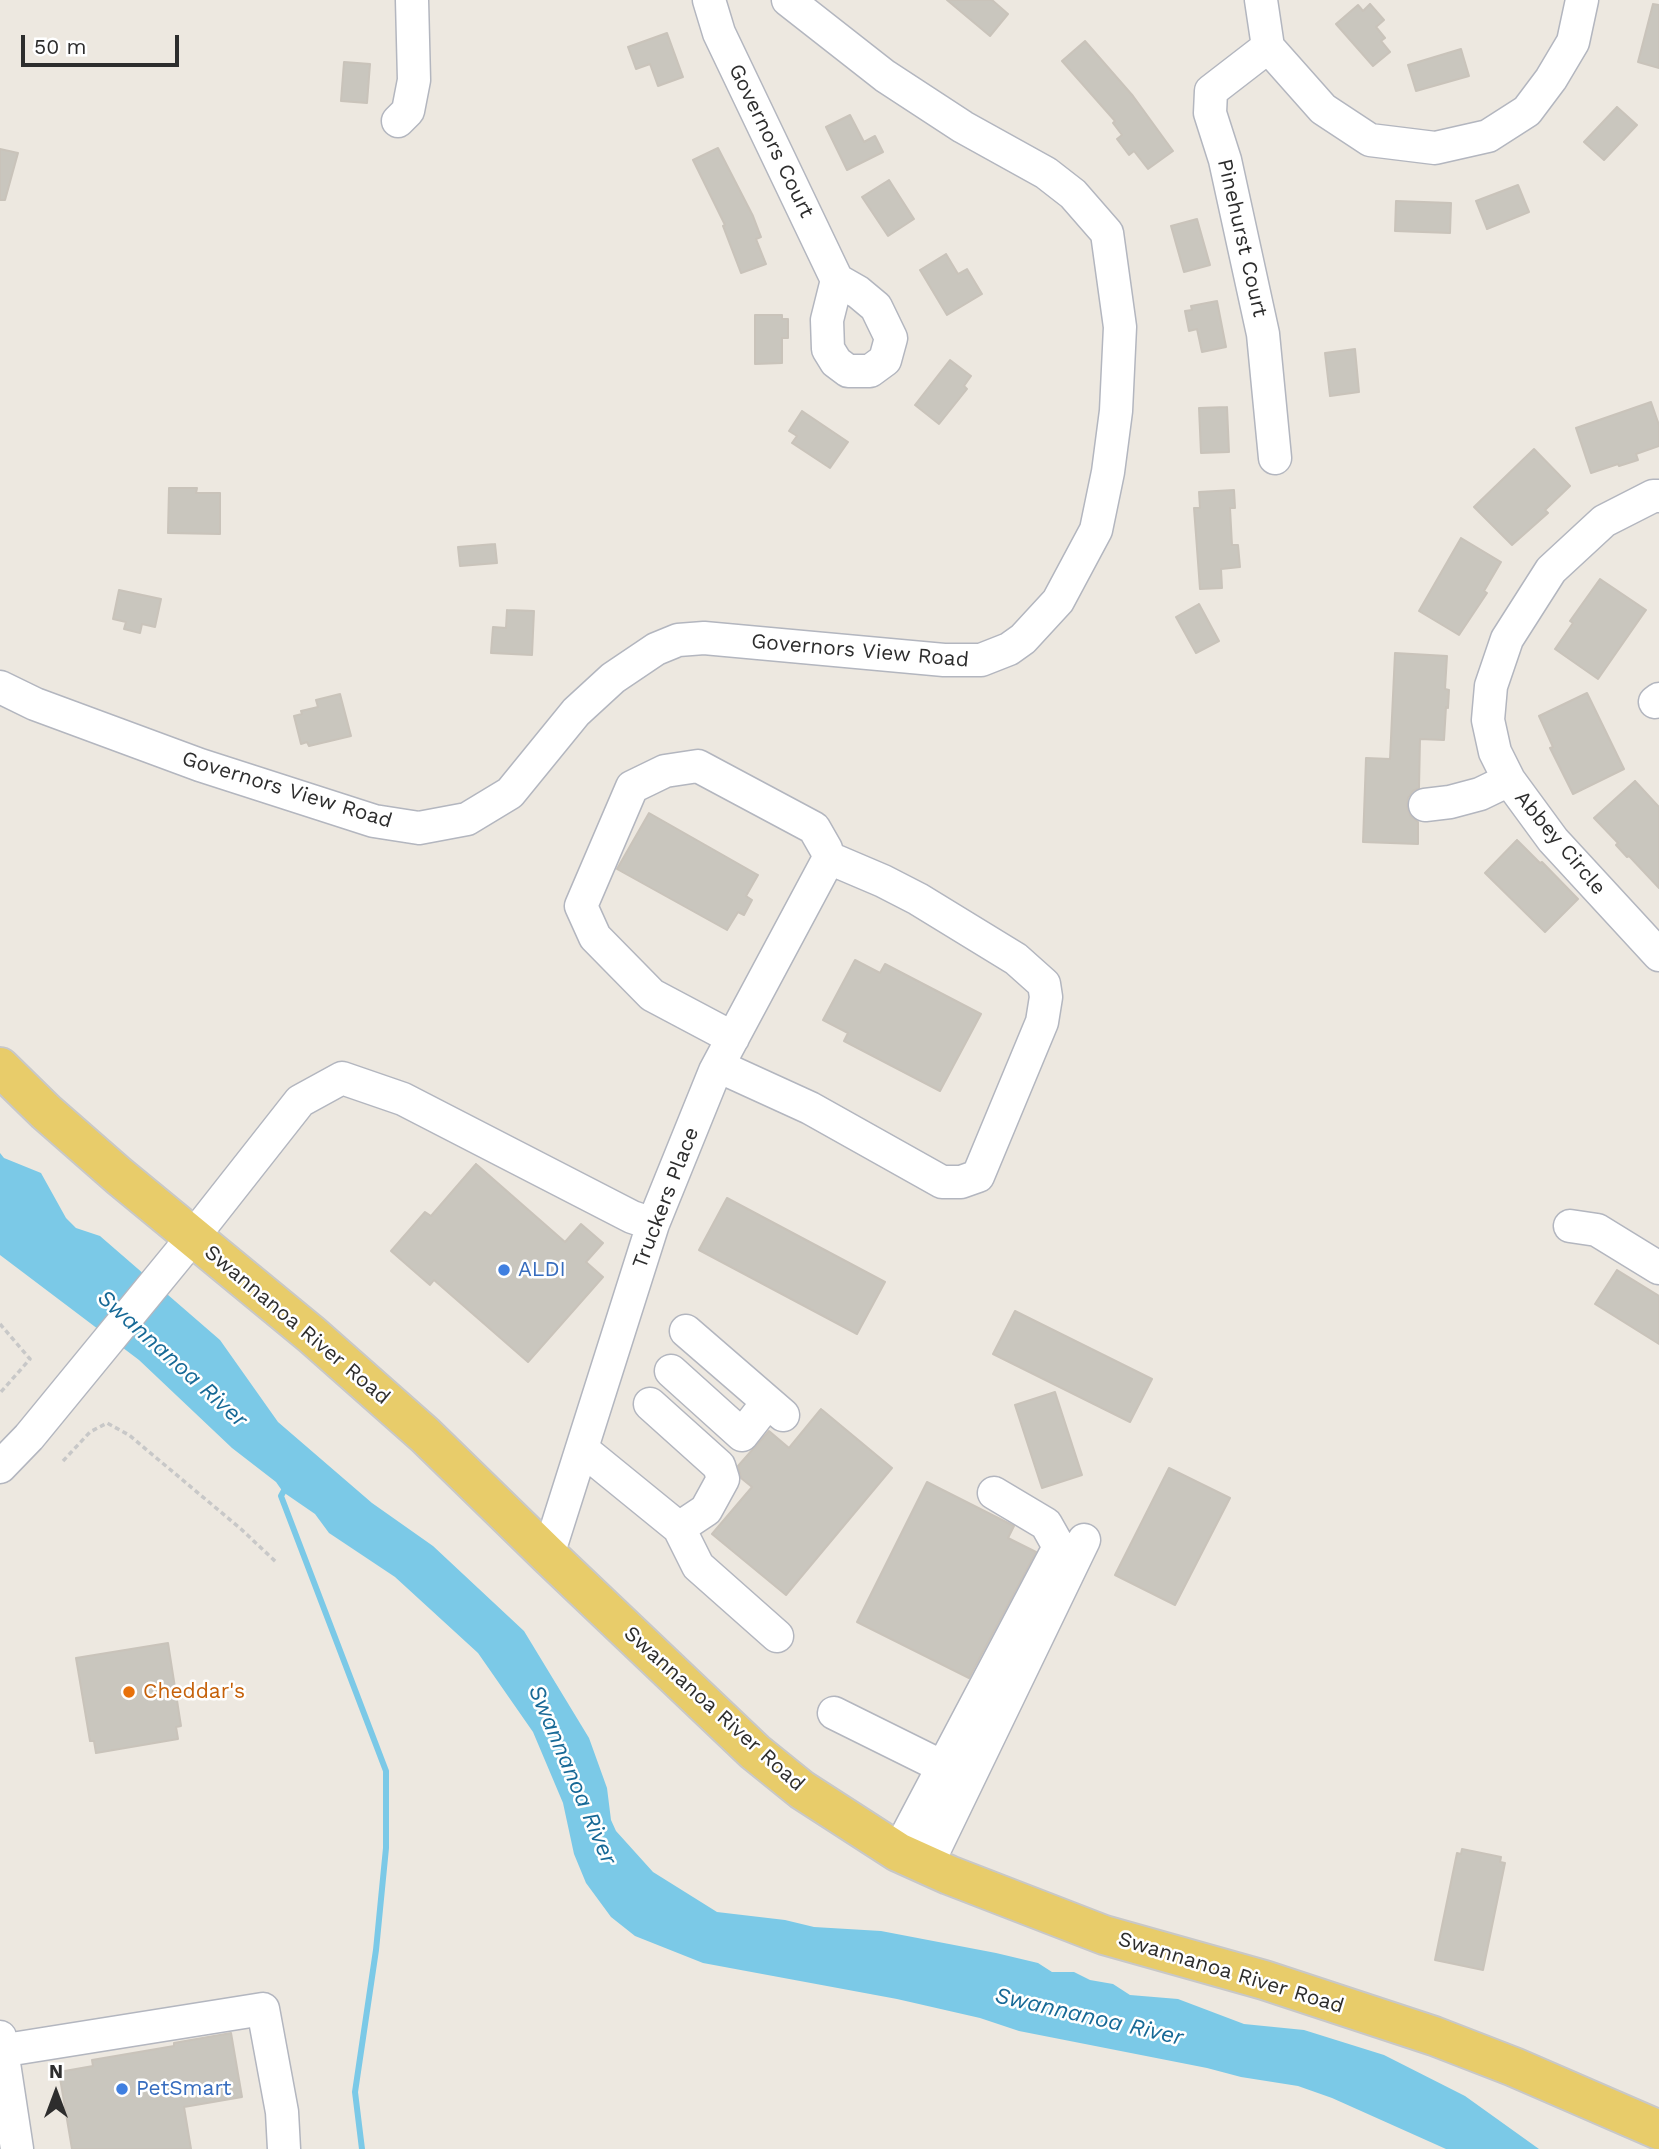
<!DOCTYPE html>
<style>
body{margin:0}
#map{position:relative;width:1659px;height:2149px;overflow:hidden;background:#ede8e0;font-family:"Work Sans",sans-serif}
canvas{display:block}
.north{position:absolute;left:21px;top:2058px;width:70px;height:70px;-webkit-text-stroke:5px #fff;paint-order:stroke;rotate:0deg;font-size:19px;font-weight:700;line-height:28px;text-align:center;color:#2d2d2d}
.north::after{content:'';display:block;margin:auto;width:24px;height:32px;background:#2d2d2d;clip-path:polygon(50% 0,100% 100%,50% 72%,0 100%)}
.scale{position:absolute;left:21px;top:35px;width:158px;height:32px;box-sizing:border-box;border:4px solid #2d2d2d;border-top:0;padding-left:9px;font-size:21px;line-height:24px;white-space:nowrap;color:#2d2d2d;-webkit-text-stroke:5px #fff;paint-order:stroke}
</style>
<div id="map">
<canvas width="1659" height="2149"></canvas>
<div class="north">N</div>
<div class="scale">50 m</div>
</div>
<script>
const g = document.querySelector('canvas').getContext('2d');
g.lineJoin = 'round';
function paint(path, color) { g.fillStyle = color; g.fill(path, 'evenodd'); }
const toPath = rows => new Path2D(rows.map(r => 'M' + r).join(''));
function stroke(path, color, width, dash) { g.strokeStyle = color; g.lineWidth = width; g.lineCap = dash ? 'butt' : 'round'; g.setLineDash(dash || []); g.stroke(path); }
function label(font, color, halo, rows, align = 'center') {
  g.font = font + ' "Work Sans",sans-serif'; g.lineWidth = 5; g.setLineDash([]); g.textBaseline = 'middle'; g.strokeStyle = halo; g.fillStyle = color; for (const [text, x, y, turn = 0] of rows) {
    g.save(); g.translate(x, y); g.rotate((+turn || 0) * Math.PI / 180); g.textAlign = isNaN(turn) ? turn : align; if (halo) g.strokeText(text, 0, 0); g.fillText(text, 0, 0); g.restore();
  }
}
paint(toPath([
 [0,1153,4,1158,41,1173,66,1218,76,1228,100,1236,220,1340,278,1422,372,1503,433,1546,524,1631,589,1738,607,1788,611,1820,616,1831,653,1872,717,1912,785,1920,814,1927,881,1931,996,1953,1038,1963,1052,1972,1074,1972,1090,1980,1113,1984,1130,1995,1178,1999,1244,2024,1304,2030,1384,2055,1465,2096,1539,2149,1446,2149,1332,2098,1298,2086,1241,2077,1207,2068,1019,2031,980,2018,897,1999,703,1963,635,1936,611,1917,586,1883,574,1854,563,1803,533,1732,478,1653,395,1577,329,1533,315,1514,283,1492,276,1482,232,1448,139,1360,0,1255]
]), '#7bc9e7');
stroke(toPath([
 [287,1485,281,1496,386,1771,386,1848,376,1950,355,2092,362,2149]
]), '#7bc9e7', 6);
const building = toPath([
 [947,0,992,0,1008,14,990,36,947,0],
 [1370,4,1384,20,1376,27,1385,38,1381,41,1390,52,1373,66,1336,24,1358,5,1363,11,1370,4],
 [1653,4,1659,5,1659,68,1638,62,1653,4],
 [667,33,683,77,658,86,650,64,636,69,628,47,667,33],
 [1085,41,1133,96,1173,151,1148,169,1134,151,1129,155,1117,139,1122,135,1113,123,1115,121,1062,61,1085,41],
 [1461,49,1469,76,1416,91,1408,65,1461,49],
 [344,62,370,64,367,103,341,101,344,62],
 [1617,107,1637,125,1604,160,1584,142,1617,107],
 [850,115,864,142,875,136,883,152,847,170,826,127,850,115],
 [718,148,753,216,761,237,756,239,766,264,741,273,723,226,725,225,693,160,718,148],
 [0,149,18,153,5,200,0,200,0,149],
 [889,180,914,219,888,236,862,197,889,180],
 [1518,185,1529,212,1487,229,1476,201,1518,185],
 [1396,201,1451,203,1450,233,1395,231,1396,201],
 [1197,219,1210,265,1184,272,1171,226,1197,219],
 [946,254,958,274,967,269,982,294,947,315,920,270,946,254],
 [1217,301,1226,347,1202,352,1197,329,1189,331,1185,311,1192,310,1191,306,1217,301],
 [755,315,782,315,782,319,788,319,788,338,782,338,782,363,755,364,755,315],
 [1355,349,1359,392,1330,396,1325,353,1355,349],
 [950,360,971,376,964,386,967,389,939,424,915,405,950,360],
 [1651,402,1659,425,1659,446,1636,454,1638,460,1619,466,1618,464,1591,473,1576,428,1651,402],
 [1227,407,1229,452,1201,453,1199,408,1227,407],
 [802,411,848,442,830,468,792,443,797,436,789,431,802,411],
 [1534,449,1570,486,1545,510,1548,513,1512,545,1474,507,1534,449],
 [169,488,197,488,196,493,220,493,220,534,168,533,169,488],
 [1234,490,1235,508,1230,508,1232,545,1238,545,1240,567,1221,569,1222,588,1200,589,1194,508,1200,508,1199,492,1234,490],
 [1461,538,1501,562,1484,591,1487,593,1459,635,1419,611,1461,538],
 [495,544,497,563,460,566,458,547,495,544],
 [1600,579,1646,610,1598,679,1555,649,1573,623,1570,621,1600,579],
 [119,590,161,599,155,627,142,624,140,633,124,629,126,622,113,619,119,590],
 [1199,604,1219,641,1196,653,1176,617,1199,604],
 [507,610,534,611,532,655,491,653,493,627,506,628,507,610],
 [1395,653,1447,656,1445,689,1449,690,1448,708,1446,707,1444,740,1420,739,1419,788,1413,791,1408,798,1407,807,1410,815,1418,822,1418,844,1363,842,1366,758,1390,759,1395,653],
 [1587,693,1624,769,1573,794,1550,748,1553,747,1539,716,1587,693],
 [340,694,351,736,309,746,307,742,301,744,294,716,302,714,301,711,318,707,316,700,340,694],
 [1635,781,1659,807,1659,888,1629,856,1627,857,1616,845,1618,843,1594,818,1635,781],
 [649,813,758,875,746,896,752,900,744,915,738,912,727,930,617,869,649,813],
 [1517,840,1540,863,1542,862,1578,899,1545,932,1485,873,1517,840],
 [855,960,880,973,885,964,981,1014,940,1091,844,1041,848,1033,823,1020,855,960],
 [476,1164,565,1242,581,1224,603,1243,586,1262,603,1277,528,1362,434,1280,430,1285,391,1251,425,1212,431,1216,476,1164],
 [727,1198,885,1282,857,1334,699,1250,727,1198],
 [1617,1270,1659,1296,1659,1344,1595,1304,1617,1270],
 [1015,1311,1152,1379,1130,1422,993,1354,1015,1311],
 [1055,1392,1082,1475,1042,1488,1015,1405,1055,1392],
 [821,1409,892,1468,786,1595,712,1534,752,1487,741,1478,738,1466,769,1431,789,1448,821,1409],
 [1169,1468,1230,1498,1175,1605,1115,1575,1169,1468],
 [927,1482,1014,1526,1008,1538,1036,1552,969,1678,857,1622,927,1482],
 [168,1643,181,1726,176,1727,178,1739,96,1753,94,1741,90,1741,76,1658,168,1643],
 [1462,1849,1501,1857,1500,1862,1505,1863,1483,1970,1435,1960,1457,1853,1461,1854,1462,1849],
 [231,2033,242,2097,184,2107,191,2149,72,2149,59,2072,93,2066,92,2060,174,2046,174,2043,231,2033]
]);
paint(building, '#c9c6be');
stroke(building, '#c9c3ba', 2);
const minor = toPath([
 [709,0,719,33,837,280,858,292,876,307,891,338,885,360,870,371,848,371,836,362,828,349,827,320,837,280],
 [1261,0,1268,47,1323,109,1370,140,1435,148,1488,136,1527,111,1551,79,1573,42,1582,0],
 [1268,47,1211,91,1210,113,1225,160,1263,334,1275,458],
 [398,121,408,111,414,80,412,0],
 [1659,496,1653,496,1604,521,1551,570,1507,639,1491,686,1488,720,1495,752,1509,780,1553,840,1659,955],
 [0,687,35,704,200,765,374,821,419,828,467,819,510,793,576,712,613,678,656,649,678,640,704,638,944,660,981,660,1009,649,1023,639,1058,601,1096,530,1108,472,1116,411,1120,327,1107,233,1073,194,1046,173,963,127,885,76,788,0],
 [1655,702,1659,699],
 [1425,805,1450,802,1480,794,1509,780],
 [733,1038,652,995,595,937,581,906,632,787,665,771,698,766,814,828,826,849,829,858],
 [718,1066,810,1108,942,1182,961,1182,978,1176,1042,1022,1046,997,1044,984,1016,959,918,899,883,881,829,858],
 [1570,1226,1597,1230,1659,1268],
 [686,1331,783,1415],
 [671,1371,742,1435,768,1402],
 [650,1404,719,1466,723,1479,706,1510,679,1528],
 [582,1449,679,1528,698,1566,777,1636],
 [0,1467,29,1437,193,1237,300,1101,342,1078,403,1099,632,1217,653,1224],
 [548,1555,653,1224,715,1071,829,858],
 [834,1713,943,1767],
 [898,1852,1059,1547,1046,1524,994,1493],
 [927,1865,1084,1540],
 [0,2037,17,2149],
 [0,2051,263,2009,282,2112,284,2149]
]);
const major = toPath([
 [0,1067,46,1112,119,1176,312,1335,425,1435,548,1555,755,1752,802,1790,898,1852,949,1875,1104,1935,1264,1980,1434,2036,1514,2067,1659,2130]
]);
stroke(minor, '#b3b6bf', 35);
stroke(major, '#c8c8c8', 42);
stroke(toPath([
 [0,1324,30,1359,0,1393],
 [63,1461,90,1432,107,1423,129,1435,241,1529,276,1562]
]), '#c8c8c8', 3.5, [5, 3.5]);
stroke(minor, '#fff', 32);
stroke(major, '#e8cc6a', 38);
for (const [x, y, r, color] of [
 [504,1270,7,"#3f7fe0"],
 [129,1692,7,"#e8710a"],
 [122,2089,7,"#3f7fe0"]
]) { const dot = new Path2D(); dot.arc(x, y, r, 0, 2 * Math.PI); g.fillStyle = color; g.fill(dot); stroke(dot, '#fff', 2.5); }
label('21px', '#2d2d2d', '#fff', [
 ["Governors Court",771,141,64],
 ["Pinehurst Court",1242,238,77],
 ["Governors View Road",860,651,5],
 ["Governors View Road",287,790,17],
 ["Abbey Circle",1560,843,50],
 ["Truckers Place",666,1198,-69],
 ["Swannanoa River Road",297,1325,40],
 ["Swannanoa River Road",714,1709,42],
 ["Swannanoa River Road",1231,1973,17]
]);
label('21px', '#366cbe', '#fff', [
 ["ALDI",518,1270],
 ["PetSmart",136,2089]
], 'left');
label('21px', '#c56008', '#fff', [
 ["Cheddar's",143,1692]
], 'left');
label('italic 23px', '#176996', '#fff', [
 ["Swannanoa River",172,1359,42],
 ["Swannanoa River",572,1775,67],
 ["Swannanoa River",1089,2017,13]
]);
</script>
